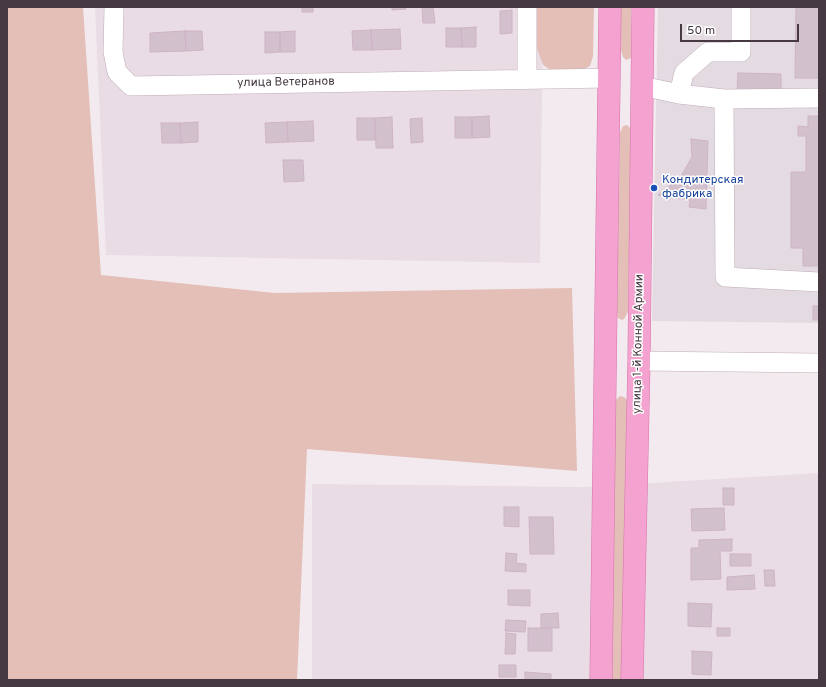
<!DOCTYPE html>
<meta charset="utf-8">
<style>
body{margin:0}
#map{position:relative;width:826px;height:687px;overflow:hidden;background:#f3eaef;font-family:Overpass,sans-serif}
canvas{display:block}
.frame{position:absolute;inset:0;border:8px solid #463942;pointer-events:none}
.scale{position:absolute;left:680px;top:24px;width:119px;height:18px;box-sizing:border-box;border:2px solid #463942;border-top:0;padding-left:5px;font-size:12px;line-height:14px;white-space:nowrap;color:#463942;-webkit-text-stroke:3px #fff;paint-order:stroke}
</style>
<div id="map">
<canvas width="826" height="687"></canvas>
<div class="frame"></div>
<div class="scale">50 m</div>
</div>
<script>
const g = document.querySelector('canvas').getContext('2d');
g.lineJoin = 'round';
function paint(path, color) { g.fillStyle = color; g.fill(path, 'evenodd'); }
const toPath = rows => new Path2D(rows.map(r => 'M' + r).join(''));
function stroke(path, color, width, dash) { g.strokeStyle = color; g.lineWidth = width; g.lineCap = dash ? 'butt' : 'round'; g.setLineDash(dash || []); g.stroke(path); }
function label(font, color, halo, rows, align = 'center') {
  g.font = font + ' Overpass,sans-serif'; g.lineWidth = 3; g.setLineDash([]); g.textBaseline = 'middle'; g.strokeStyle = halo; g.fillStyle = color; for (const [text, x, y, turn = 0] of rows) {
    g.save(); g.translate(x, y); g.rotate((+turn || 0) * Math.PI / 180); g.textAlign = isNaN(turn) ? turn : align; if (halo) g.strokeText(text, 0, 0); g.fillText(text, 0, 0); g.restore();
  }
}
paint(toPath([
 [95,7,543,7,540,263,106,255],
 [819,473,819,680,312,680,312,484,583,487]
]), '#eadce5');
paint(toPath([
 [658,7,819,7,819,323,652,321]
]), '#e3dbe1');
paint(toPath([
 [7,7,83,7,101,275,275,293,572,288,577,471,307,449,297,680,7,680],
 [536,7,594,7,593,56,590,66,582,70,554,72,543,65,537,48],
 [621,7,631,7,631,58,626,60,623,57,621,50],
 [627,125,630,128,631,134,628,312,624,319,622,320,618,318,617,312,620,133,623,126],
 [620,396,624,397,628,401,622,680,610,680,615,406,616,400]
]), '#e3bfb7');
const building = toPath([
 [302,7,313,7,313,12,302,12,302,7],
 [392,7,405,7,406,9,392,10,392,7],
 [422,7,433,7,435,23,423,23,422,7],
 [796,7,819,7,819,78,795,78,796,7],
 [512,10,512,33,500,34,500,11,512,10],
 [476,27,476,47,462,47,461,28,476,27],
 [446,28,461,28,462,47,446,47,446,28],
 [400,29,401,49,372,50,371,30,400,29],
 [371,30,372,50,353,50,352,31,371,30],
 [185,31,202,31,203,50,186,51,185,31],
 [185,31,186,51,150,52,150,33,185,31],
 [295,31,295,52,280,52,280,32,295,31],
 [265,32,280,32,280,52,265,53,265,32],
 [738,73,781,74,781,94,737,93,738,73],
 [489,116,490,137,472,138,472,117,489,116],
 [808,116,819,116,819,266,803,266,803,248,791,248,791,172,806,172,806,136,798,136,798,126,808,127,808,116],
 [392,117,393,148,376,148,375,118,392,117],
 [455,117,472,117,472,138,455,138,455,117],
 [357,118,375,118,375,140,357,140,357,118],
 [422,118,423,142,411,143,410,119,422,118],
 [313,121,314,141,288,142,287,122,313,121],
 [198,122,198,142,181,143,180,123,198,122],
 [287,122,288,142,266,143,265,123,287,122],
 [161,123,180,123,181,143,162,143,161,123],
 [691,139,708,141,706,209,689,207,690,200,658,195,680,178,692,157,691,139],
 [283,160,303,160,304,181,284,182,283,160],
 [813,306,819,306,819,320,813,320,813,306],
 [723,488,734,488,734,505,723,505,723,488],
 [504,507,519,507,519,527,504,526,504,507],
 [724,508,725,530,692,531,691,509,724,508],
 [529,517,553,517,554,554,530,554,529,517],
 [732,539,732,551,720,551,721,579,691,580,691,548,699,548,699,540,732,539],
 [506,553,517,554,516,563,526,564,526,572,505,571,506,553],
 [730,554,751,554,751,566,730,566,730,554],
 [764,570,774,570,775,586,765,586,764,570],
 [754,575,755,589,727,590,727,577,754,575],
 [508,590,530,590,530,606,508,605,508,590],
 [688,603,712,604,711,627,688,626,688,603],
 [558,613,559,628,541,628,541,614,558,613],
 [506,620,526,621,525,632,505,631,506,620],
 [528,628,552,628,552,651,528,651,528,628],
 [717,628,730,628,730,636,717,636,717,628],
 [506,633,516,634,515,654,505,654,506,633],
 [692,651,712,652,711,675,692,674,692,651],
 [499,665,516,665,516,677,499,677,499,665],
 [525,672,551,674,551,680,525,680,525,672]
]);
paint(building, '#d3c0cd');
stroke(building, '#ceb4c5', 1);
const minor = toPath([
 [114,7,113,52,117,72,131,86,610,78],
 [527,79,527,7],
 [642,86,679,94,724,99,819,98],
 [679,94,684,73,708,52,741,52,741,7],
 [724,99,725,277,819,282],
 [639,361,819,363]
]);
const major = toPath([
 [601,680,610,7],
 [632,680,639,361,643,7]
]);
stroke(minor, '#beadb8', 20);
stroke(major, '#d773ad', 23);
stroke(minor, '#fff', 19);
stroke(major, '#f4a2d0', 22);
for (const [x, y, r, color] of [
 [654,188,4,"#1a4fb4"]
]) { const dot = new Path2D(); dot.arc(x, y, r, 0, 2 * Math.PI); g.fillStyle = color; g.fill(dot); stroke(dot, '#fff', 1.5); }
label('12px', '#463942', '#fff', [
 ["улица Ветеранов",286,83,-1],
 ["улица 1-й Конной Армии",639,344,-89]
]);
label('12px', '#164399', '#fff', [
 ["Кондитерская",662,181],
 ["фабрика",662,195]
], 'left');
</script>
